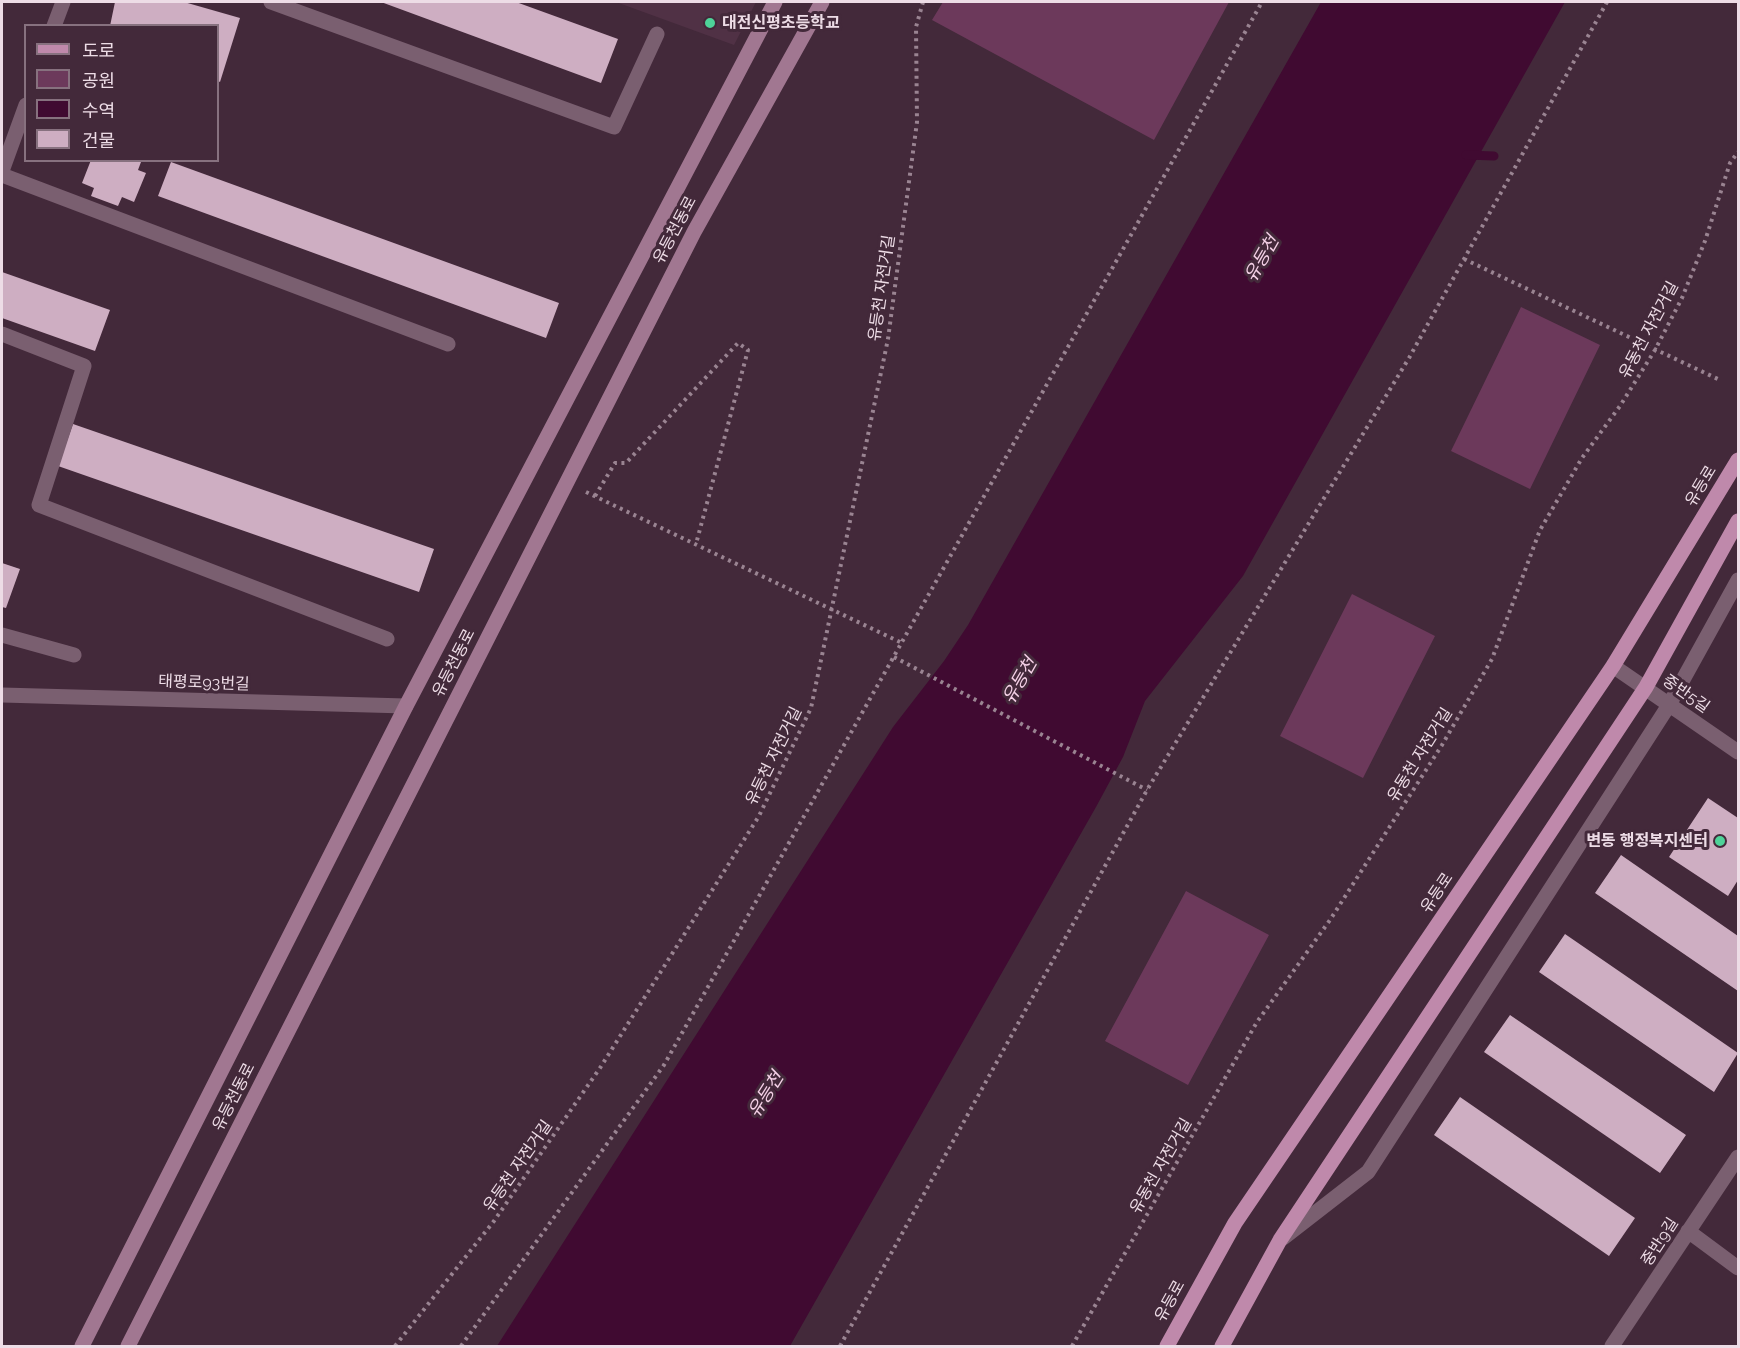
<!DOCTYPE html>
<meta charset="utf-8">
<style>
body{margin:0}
#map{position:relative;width:1740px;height:1348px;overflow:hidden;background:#43293a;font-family:Raleway,"Noto Sans KR",sans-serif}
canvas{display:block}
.frame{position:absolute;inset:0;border:3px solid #eddce6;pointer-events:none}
.legend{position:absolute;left:24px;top:24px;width:195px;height:138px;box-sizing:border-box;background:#43293a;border:2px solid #87717f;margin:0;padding:8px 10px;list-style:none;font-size:18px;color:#eddce6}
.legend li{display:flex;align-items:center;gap:12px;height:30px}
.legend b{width:30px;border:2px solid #87717f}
</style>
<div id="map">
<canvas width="1740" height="1348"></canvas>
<div class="frame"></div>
<ul class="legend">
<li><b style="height:8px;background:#bf89ab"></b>도로</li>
<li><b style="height:16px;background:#6c395b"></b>공원</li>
<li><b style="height:16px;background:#400a31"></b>수역</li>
<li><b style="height:16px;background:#ceaec2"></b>건물</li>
</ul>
</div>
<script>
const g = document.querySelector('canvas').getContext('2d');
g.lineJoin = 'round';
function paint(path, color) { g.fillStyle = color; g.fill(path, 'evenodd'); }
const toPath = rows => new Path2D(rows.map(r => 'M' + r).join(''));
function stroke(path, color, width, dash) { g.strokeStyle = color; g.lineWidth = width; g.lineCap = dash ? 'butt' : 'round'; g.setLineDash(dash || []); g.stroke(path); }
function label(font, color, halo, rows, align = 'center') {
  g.font = font + ' Raleway,"Noto Sans KR",sans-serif'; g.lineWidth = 6; g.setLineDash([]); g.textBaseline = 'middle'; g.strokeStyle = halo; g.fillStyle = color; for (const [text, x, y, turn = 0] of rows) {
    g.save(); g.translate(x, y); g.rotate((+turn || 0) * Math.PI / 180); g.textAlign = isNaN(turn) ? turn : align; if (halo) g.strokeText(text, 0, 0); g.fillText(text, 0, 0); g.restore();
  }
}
paint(toPath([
 [616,2,756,2,734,45]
]), '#503145');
paint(toPath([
 [943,2,1229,2,1154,140,932,20],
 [1521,307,1600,345,1530,489,1451,451],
 [1352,594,1435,636,1363,778,1280,736],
 [1186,891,1269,935,1188,1085,1105,1041]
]), '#6c395b');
paint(toPath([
 [1321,2,1565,2,1243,576,1145,701,1123,757,1096,807,790,1346,497,1346,893,727,944,661,968,625]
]), '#400a31');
stroke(toPath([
 [1466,155,1494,156]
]), '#400a31', 9);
paint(toPath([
 [115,2,184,2,240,18,220,82,218,81,218,26,110,26],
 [381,2,516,2,618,39,601,83],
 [91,160,141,162,138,170,146,173,134,202,122,197,118,206,91,196,94,188,82,183],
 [171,162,559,303,546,338,158,196],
 [2,272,110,310,95,351,2,318],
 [73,424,434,549,419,592,58,466],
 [2,563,20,569,6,608,2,607],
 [1708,798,1738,818,1738,880,1728,896,1669,857],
 [1621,855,1738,936,1738,991,1595,893],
 [1565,934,1738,1053,1714,1092,1539,972],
 [1510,1015,1686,1135,1660,1173,1484,1052],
 [1460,1097,1635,1218,1609,1256,1434,1135]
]), '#ceaec2');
stroke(toPath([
 [1464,259,1720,380],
 [586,492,902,643],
 [595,496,615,463,626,463,738,343,748,350,696,544],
 [894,657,1147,790],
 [395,1346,494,1221,600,1068,759,816,811,708,888,339,917,122,916,27,923,2],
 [461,1346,664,1065,1262,2],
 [840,1346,1147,790,1409,358,1607,2],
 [1072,1346,1257,1022,1330,920,1442,745,1492,659,1540,530,1582,458,1620,406,1655,350,1682,298,1705,241,1730,163,1738,152]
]), '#9a8492', 4, [3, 4.5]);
stroke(toPath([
 [271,2,614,127,657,34],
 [2,334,84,366,39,505,387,639],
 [2,635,74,655]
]), '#7a5f70', 15);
stroke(toPath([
 [54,26,63,2],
 [2,171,26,105],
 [2,175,448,344],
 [1613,666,1738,752],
 [2,695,406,706],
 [1688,1231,1738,1268],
 [1283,1238,1368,1172,1669,705,1738,580],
 [1612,1346,1738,1157]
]), '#7a5f70', 15);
stroke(toPath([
 [82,1346,406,706,775,2],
 [128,1346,694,232,822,2]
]), '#a17791', 15);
stroke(toPath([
 [1167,1346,1235,1223,1613,666,1738,460],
 [1222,1346,1280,1240,1646,687,1738,521]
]), '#bf89ab', 15);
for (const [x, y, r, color] of [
 [710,23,6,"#4ed399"],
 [1720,841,6,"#4ed399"]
]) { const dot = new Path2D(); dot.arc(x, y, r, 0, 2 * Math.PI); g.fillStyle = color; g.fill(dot); stroke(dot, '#43293a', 2); }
label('bold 16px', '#eddce6', '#43293a', [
 ["대전신평초등학교",722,23],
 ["변동 행정복지센터",1708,841,"right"]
], 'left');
label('16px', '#eddce6', '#43293a', [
 ["유등천동로",675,230,-62],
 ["유등천 자전거길",882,288,-82],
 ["유동천 자전거길",1649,330,-62],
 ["유등로",1701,486,-59],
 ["유등천동로",454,663,-63],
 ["태평로93번길",204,683,2],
 ["중반5길",1686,694,35],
 ["유동천 자전거길",1420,755,-58],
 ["유등천 자전거길",774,756,-64],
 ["유등로",1437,893,-56],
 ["유등천동로",234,1097,-63],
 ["유등천 자전거길",518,1166,-55],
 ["유동천 자전거길",1161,1166,-60],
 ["중반9길",1660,1242,-57],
 ["유등로",1170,1301,-61]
]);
label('italic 18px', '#f5d1e7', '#43293a', [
 ["유등천",1262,259,-60],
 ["유등천",1020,681,-60],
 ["유등천",766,1095,-58]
]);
</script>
